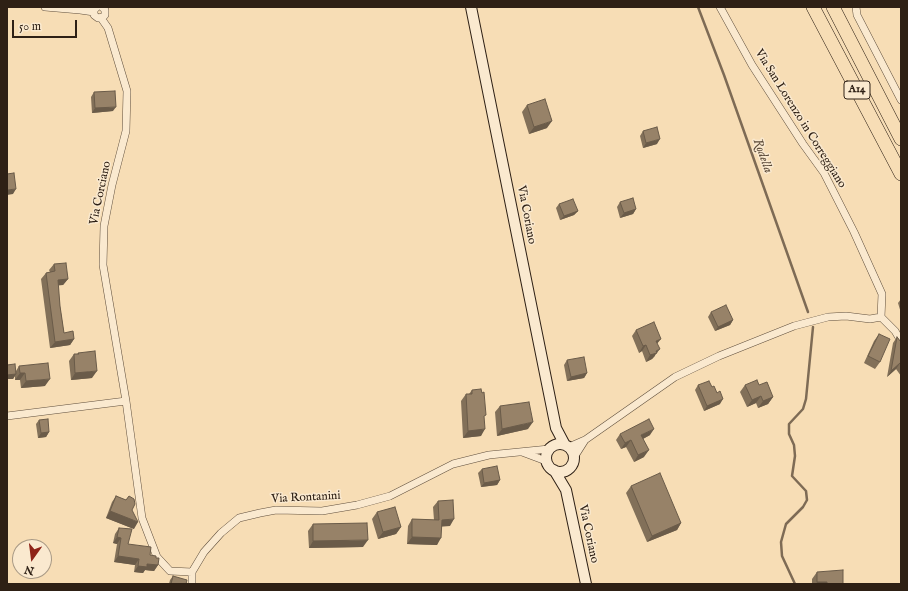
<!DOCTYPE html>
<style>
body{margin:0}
#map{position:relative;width:908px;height:591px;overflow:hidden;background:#f7ddb5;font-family:"IM FELL English",serif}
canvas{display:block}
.frame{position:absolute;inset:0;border:8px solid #2e2015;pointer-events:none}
.north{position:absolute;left:12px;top:539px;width:40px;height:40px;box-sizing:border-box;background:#fae9cf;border:1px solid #a89985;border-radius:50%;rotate:194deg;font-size:11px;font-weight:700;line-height:16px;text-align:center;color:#2e2015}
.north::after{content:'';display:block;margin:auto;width:14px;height:18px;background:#8f2418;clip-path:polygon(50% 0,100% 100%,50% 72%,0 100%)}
.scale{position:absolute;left:12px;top:20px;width:65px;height:18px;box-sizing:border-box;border:2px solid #2e2015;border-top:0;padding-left:5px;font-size:12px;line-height:14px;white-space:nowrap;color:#2e2015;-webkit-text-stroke:3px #fae9cf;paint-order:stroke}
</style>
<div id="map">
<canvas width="908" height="591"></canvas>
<div class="frame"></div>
<div class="north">N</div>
<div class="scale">50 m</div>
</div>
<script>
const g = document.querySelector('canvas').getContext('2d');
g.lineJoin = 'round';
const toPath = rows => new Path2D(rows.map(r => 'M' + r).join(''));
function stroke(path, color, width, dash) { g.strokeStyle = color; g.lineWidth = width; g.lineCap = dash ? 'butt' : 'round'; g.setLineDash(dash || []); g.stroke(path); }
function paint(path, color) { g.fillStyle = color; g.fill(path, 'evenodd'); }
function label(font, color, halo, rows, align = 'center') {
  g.font = font + ' "IM FELL English",serif'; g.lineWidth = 3; g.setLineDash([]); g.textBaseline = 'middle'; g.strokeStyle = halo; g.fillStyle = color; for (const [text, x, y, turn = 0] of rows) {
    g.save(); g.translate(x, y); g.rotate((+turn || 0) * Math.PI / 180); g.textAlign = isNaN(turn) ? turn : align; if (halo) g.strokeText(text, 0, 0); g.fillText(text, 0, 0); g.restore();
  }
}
stroke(toPath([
 [698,7,724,75,808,312],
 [795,584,782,556,781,542,786,524,803,507,807,500,806,491,792,476,795,456,794,445,789,434,789,424,803,409,806,399,813,327]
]), '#7e6b55', 2.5);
const street = toPath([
 [45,7,80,10,94,12],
 [97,7,94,10,94,15,98,18,103,17,105,15,105,10,102,7],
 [720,7,752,65,803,144,824,173,854,232,882,294,881,317],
 [856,7,857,15,901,100],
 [101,18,108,28,127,91,126,131,112,185,104,226,103,265,126,401,142,518,157,557,170,571,192,572],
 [881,317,895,331,901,341],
 [7,416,126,401],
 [569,447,585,440,675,377,719,356,794,326,828,317,846,316,870,319,881,317],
 [522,452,546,461],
 [573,459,585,440],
 [192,584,192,572,204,552,221,533,239,518,260,513,276,510,322,511,357,505,390,496,453,464,489,455,549,449]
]);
const secondary = toPath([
 [471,7,556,428,565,445],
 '546 458a14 14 0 1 1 28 0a14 14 0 1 1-28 0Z',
 [554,470,566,490,586,584]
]);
const highway = toPath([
 [813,7,901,174],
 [833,7,901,139]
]);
stroke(street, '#604f3d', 8);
stroke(secondary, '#2e2015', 12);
stroke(highway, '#2e2015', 14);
stroke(street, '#fae9cf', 7);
stroke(secondary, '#fae9cf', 10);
stroke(highway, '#f7ddb5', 13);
paint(toPath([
 [94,92,113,111,92,113,91,97],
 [527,105,547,128,529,134,522,112],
 [643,131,657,144,643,148,640,136],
 [620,202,636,209,633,214,620,218,617,207],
 [559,204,578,211,574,215,560,220,556,208],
 [54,264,68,279,63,285,58,285,60,306,64,333,74,339,70,345,50,348,41,279,46,273,50,272,49,270],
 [901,299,901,313,898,303],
 [711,312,733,320,730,325,715,331,708,317],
 [636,330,657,344,655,356,652,359,646,362,642,351,639,353,632,336],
 [879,334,880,362,875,369,864,363,874,341],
 [897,337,901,342,901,376,896,369,887,377,893,343],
 [78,353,92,378,71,380,69,361,74,354,77,354],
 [567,360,587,373,584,378,567,381,564,365],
 [7,365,16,371,19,366,45,386,21,388,20,380,15,380,15,376,13,379,7,379],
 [698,385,712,387,720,404,704,411,695,390],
 [745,385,759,385,773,397,768,404,758,408,756,403,747,407,740,392],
 [472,390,484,418,481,436,463,438,461,401,466,394,469,394],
 [500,406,528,429,497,436,495,412],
 [39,420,49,432,46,437,38,438,36,424],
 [620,434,650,435,643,439,644,457,634,462,626,447,621,449,616,440],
 [482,469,500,480,497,485,481,487,478,473],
 [631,486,681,523,677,530,647,542,626,493],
 [116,496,126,500,129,496,132,510,134,529,106,518,112,502],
 [438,501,450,526,442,526,437,545,407,544,408,526,412,519,434,520,433,507],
 [377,512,401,527,396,534,378,539,372,519],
 [313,524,363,547,309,548,308,531],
 [119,528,128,544,156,558,158,565,154,571,145,570,143,573,134,572,135,565,114,562,117,544,113,543,115,534],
 [817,572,843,584,812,584,812,579],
 [173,576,186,584,169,584,170,580]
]), '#827059');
paint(toPath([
 [116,107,113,111,92,113,95,108],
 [552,121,547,128,529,134,534,127],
 [660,139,657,144,643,148,646,143],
 [16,189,13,194,7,195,7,190],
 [636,209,633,214,620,218,624,213],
 [578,211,574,215,560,220,564,216],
 [68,279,63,285,53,286,58,280],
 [733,320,730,325,715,331,718,327],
 [74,339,70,345,50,348,55,342],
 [661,339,656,345,656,341],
 [646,345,642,351,639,353,643,346],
 [660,349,652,359,646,362,650,355,656,351],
 [900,363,896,369,887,377,891,371],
 [97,371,92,378,71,380,75,373],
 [20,373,25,373,20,380,15,380],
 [587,373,584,378,567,381,571,377],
 [16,374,13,379,7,379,7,375],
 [50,379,45,386,21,388,26,381],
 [761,396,756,403,747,407,752,400],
 [773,397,768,404,758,408,763,401],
 [723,399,720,404,704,411,707,406],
 [533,422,528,429,497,436,502,429],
 [485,429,481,436,463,438,468,431],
 [654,429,650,435,637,442,641,435],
 [49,432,46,437,38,438,41,433],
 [631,440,626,447,621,449,625,443],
 [649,450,644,457,634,462,638,455],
 [500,480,497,485,481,487,484,483],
 [110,511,138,522,134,529,106,518],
 [454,519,450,526,437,527,442,520],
 [681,523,677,530,647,542,652,536],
 [401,527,396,534,378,539,383,532],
 [117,537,121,538,117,544,113,543],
 [412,537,441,538,437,545,407,544],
 [368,540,363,547,309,548,313,541],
 [118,556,139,559,135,565,114,562],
 [147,564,158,565,154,571,145,570,143,573,134,572,138,566],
 [817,582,827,582,826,584,816,584]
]), '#6a5b49');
const building = toPath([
 [115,91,116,107,95,108,94,92,115,91],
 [545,99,552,121,534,127,527,105,545,99],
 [657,127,660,139,646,143,643,131,657,127],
 [14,173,16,189,7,190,7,174,14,173],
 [633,198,636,209,624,213,620,202,633,198],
 [573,199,578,211,564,216,559,204,573,199],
 [66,263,68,279,58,280,60,306,64,333,73,331,74,339,55,342,46,273,55,271,54,264,66,263],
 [726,305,733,320,718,327,711,312,726,305],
 [654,322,661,339,656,341,660,349,656,351,657,353,650,355,646,345,643,346,636,330,654,322],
 [879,334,890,339,880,362,868,356,879,334],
 [897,337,901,342,901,364,900,363,891,371,897,337],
 [95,351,97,371,75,373,74,354,79,354,78,353,95,351],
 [584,357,587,373,571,377,567,360,584,357],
 [48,363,50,379,26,381,25,373,20,373,19,366,48,363],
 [15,364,16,374,7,375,7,365,15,364],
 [757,380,759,385,767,382,773,397,763,401,761,396,752,400,745,385,757,380],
 [709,381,712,387,714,386,717,393,720,391,723,399,707,406,698,385,709,381],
 [481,389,482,393,484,392,486,415,484,416,485,429,468,431,466,394,472,394,472,390,481,389],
 [529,402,533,422,502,429,500,406,529,402],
 [48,419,49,432,41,433,39,420,48,419],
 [649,419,654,429,641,435,649,450,638,455,631,440,625,443,620,434,649,419],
 [497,466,500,480,484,483,482,469,497,466],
 [660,473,681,523,652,536,631,486,660,473],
 [116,496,126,500,129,496,134,499,135,504,132,510,138,522,110,511,116,496],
 [453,500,454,519,442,520,441,538,412,537,412,519,439,520,438,501,453,500],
 [395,507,401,527,383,532,377,512,395,507],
 [367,523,368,540,313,541,313,524,367,523],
 [119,528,132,529,128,544,151,547,150,555,156,556,156,558,159,558,158,565,147,564,147,567,138,566,139,559,118,556,121,538,117,537,119,528],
 [843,570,843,584,827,584,827,582,817,582,817,572,843,570],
 [173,576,187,580,186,584,171,584,173,576]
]);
paint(building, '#978268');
stroke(building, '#6a5b49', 1);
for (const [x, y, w] of [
 [857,90,26]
]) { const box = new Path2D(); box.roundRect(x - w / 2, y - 9, w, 18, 3); g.fillStyle = '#fae9cf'; g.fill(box); stroke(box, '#2e2015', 1); }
label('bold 11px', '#2e2015', null, [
 ["A14",857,90]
]);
label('12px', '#2e2015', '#fae9cf', [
 ["Via San Lorenzo in Correggiano",800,119,58],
 ["Via Corciano",101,193,-78],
 ["Via Coriano",526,215,79],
 ["Via Rontanini",306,498,-3],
 ["Via Coriano",588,534,78]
]);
label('italic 13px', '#5d4c3a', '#fae9cf', [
 ["Rodella",762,156,70]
]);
</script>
